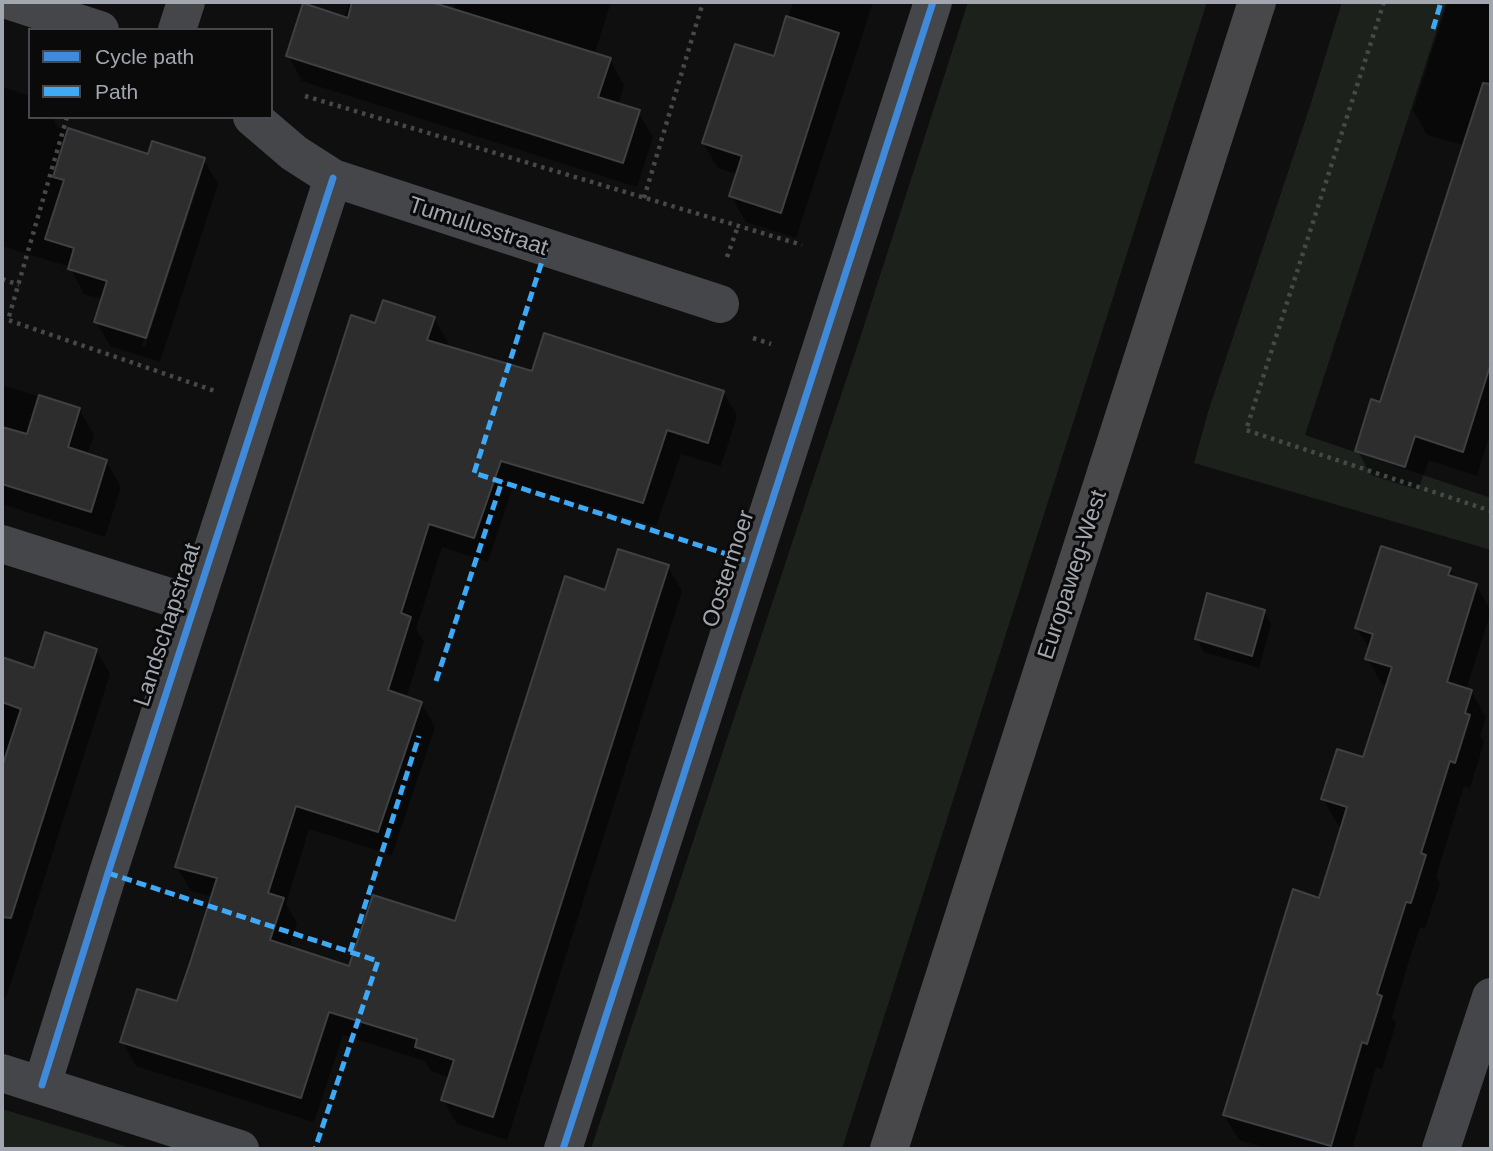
<!DOCTYPE html>
<style>
body{margin:0}
#map{position:relative;width:1493px;height:1151px;overflow:hidden;background:#0f0f10;font-family:Arial,sans-serif}
canvas{display:block}
.frame{position:absolute;inset:0;border:4px solid #a2a6af;pointer-events:none}
.legend{position:absolute;left:28px;top:28px;width:245px;height:91px;box-sizing:border-box;background:#0a0a0b;border:2px solid #47484d;margin:0;padding:9px 12px;list-style:none;font-size:21px;color:#a2a6af}
.legend li{display:flex;align-items:center;gap:14px;height:35px}
.legend b{width:35px;border:2px solid #47484d}
</style>
<div id="map">
<canvas width="1493" height="1151"></canvas>
<div class="frame"></div>
<ul class="legend">
<li><b style="height:9px;background:#408adc"></b>Cycle path</li>
<li><b style="height:9px;background:#3fa9f5"></b>Path</li>
</ul>
</div>
<script>
const g = document.querySelector('canvas').getContext('2d');
g.lineJoin = 'round';
function paint(path, color) { g.fillStyle = color; g.fill(path, 'evenodd'); }
const toPath = rows => new Path2D(rows.map(r => 'M' + r).join(''));
function stroke(path, color, width, dash) { g.strokeStyle = color; g.lineWidth = width; g.lineCap = dash ? 'butt' : 'round'; g.setLineDash(dash || []); g.stroke(path); }
function label(font, color, halo, rows, align = 'center') {
  g.font = font + ' Arial,sans-serif'; g.lineWidth = 6; g.setLineDash([]); g.textBaseline = 'middle'; g.strokeStyle = halo; g.fillStyle = color; for (const [text, x, y, turn = 0] of rows) {
    g.save(); g.translate(x, y); g.rotate((+turn || 0) * Math.PI / 180); g.textAlign = isNaN(turn) ? turn : align; if (halo) g.strokeText(text, 0, 0); g.fillText(text, 0, 0); g.restore();
  }
}
paint(toPath([
 [968,2,1207,2,842,1149,591,1149,859,341],
 [1342,2,1446,2,1305,435,1491,498,1491,550,1194,463,1208,412,1310,106],
 [2,1109,134,1149,2,1149]
]), '#1c211c');
paint(toPath([
 [350,2,434,2,454,8,456,2,611,2,594,55,610,60,624,85,618,105,638,112,653,137,637,187,302,81,288,55,344,18],
 [793,2,873,2,796,238,746,222,731,196,738,175,718,168,703,143,775,58],
 [1448,2,1491,2,1491,431,1477,476,1429,460,1418,490,1371,475,1357,450,1381,404,1463,145,1427,135,1413,110],
 [2,87,30,96,30,117,53,117,57,127,149,156,203,159,218,184,160,362,110,346,96,321,103,299,84,294,70,267,2,246],
 [197,176,201,176,145,347,142,346],
 [434,318,448,342,446,347,533,373,723,392,737,416,721,466,681,454,656,526,514,484,488,562,442,547,416,629,424,642,406,698,421,703,435,727,392,855,309,829,286,904,297,923,289,948,350,968,456,923,606,592,668,567,682,591,507,1140,457,1124,443,1100,450,1078,431,1071,425,1061,343,1035,314,1122,136,1066,122,1041,178,1003,213,897,191,891,177,867,376,326],
 [2,385,79,409,94,435,87,455,106,461,121,487,105,537,2,504],
 [1450,569,1455,579,1476,585,1491,611,1466,690,1471,691,1486,717,1480,736,1484,742,1470,788,1464,786,1436,876,1440,883,1425,928,1420,927,1407,967,1392,1018,1396,1023,1382,1069,1376,1067,1352,1149,1270,1149,1239,1140,1224,1115,1320,900,1343,827,1338,825,1323,799,1364,759,1388,686,1382,684,1367,658,1370,650,1356,628],
 [1264,611,1271,624,1259,668,1204,652,1197,639],
 [96,650,110,674,6,998,2,996,2,659,35,670]
]), '#0007');
const building = toPath([
 [352,2,431,2,611,58,598,97,640,110,623,163,286,56,303,3,348,18,352,2],
 [786,16,839,33,781,213,729,196,742,156,702,143,735,44,774,56,786,16],
 [1483,83,1491,84,1491,363,1463,452,1415,436,1405,467,1355,451,1371,399,1380,402,1483,83],
 [68,128,148,154,152,141,205,158,146,338,94,322,107,281,68,269,74,248,45,239,64,180,53,177,68,128],
 [383,300,435,317,427,340,532,371,544,333,724,391,708,443,667,430,643,503,501,461,474,538,429,524,401,613,411,617,388,690,422,702,378,832,296,806,268,893,284,898,270,940,349,966,373,895,455,921,565,576,605,590,618,549,669,565,493,1117,441,1100,454,1060,415,1047,417,1039,329,1012,301,1098,120,1042,137,989,177,1001,191,960,217,878,175,867,351,315,375,323,383,300],
 [39,395,80,408,68,447,107,460,91,512,2,484,2,427,27,434,39,395],
 [1381,546,1451,568,1448,575,1477,584,1447,682,1472,690,1465,713,1470,715,1455,763,1450,761,1421,853,1426,855,1411,903,1406,902,1377,994,1382,996,1367,1044,1362,1042,1331,1146,1223,1115,1293,889,1319,898,1333,853,1347,807,1321,799,1337,749,1363,757,1392,667,1365,659,1373,634,1355,628,1381,546],
 [1207,593,1265,610,1252,656,1195,639,1207,593],
 [45,632,97,649,11,918,2,917,2,767,21,709,2,702,2,657,34,668,45,632]
]);
paint(building, '#2d2d2e');
stroke(building, '#3f4043', 2);
stroke(toPath([
 [1384,2,1246,430,1491,511],
 [305,96,802,245],
 [67,117,8,320,215,391],
 [644,198,703,2],
 [727,257,738,226],
 [2,279,19,285],
 [753,338,771,344]
]), '#47484a', 4.5, [3.5, 5]);
stroke(toPath([
 [13,2,100,30],
 [177,30,186,2],
 [252,117,294,153,333,178,720,304],
 [2,544,195,605],
 [2,1073,240,1149],
 [42,1085,108,873,333,178],
 [563,1149,933,2],
 [1441,1149,1491,997]
]), '#454649', 38);
stroke(toPath([
 [889,1149,1257,2]
]), '#48484b', 38);
stroke(toPath([
 [1433,29,1441,2],
 [546,249,474,473,751,562],
 [436,681,502,481],
 [108,873,378,961,315,1149],
 [350,952,419,736]
]), '#3fa9f5', 5, [10, 5]);
stroke(toPath([
 [42,1085,108,873,333,178],
 [563,1149,933,2]
]), '#408adc', 7);
label('23px', '#a2a6af', '#0a0a0b', [
 ["Tumulusstraat",478,227,18],
 ["Oostermoer",729,569,-72],
 ["Europaweg-West",1073,575,-72],
 ["Landschapstraat",168,625,-72]
]);
</script>
